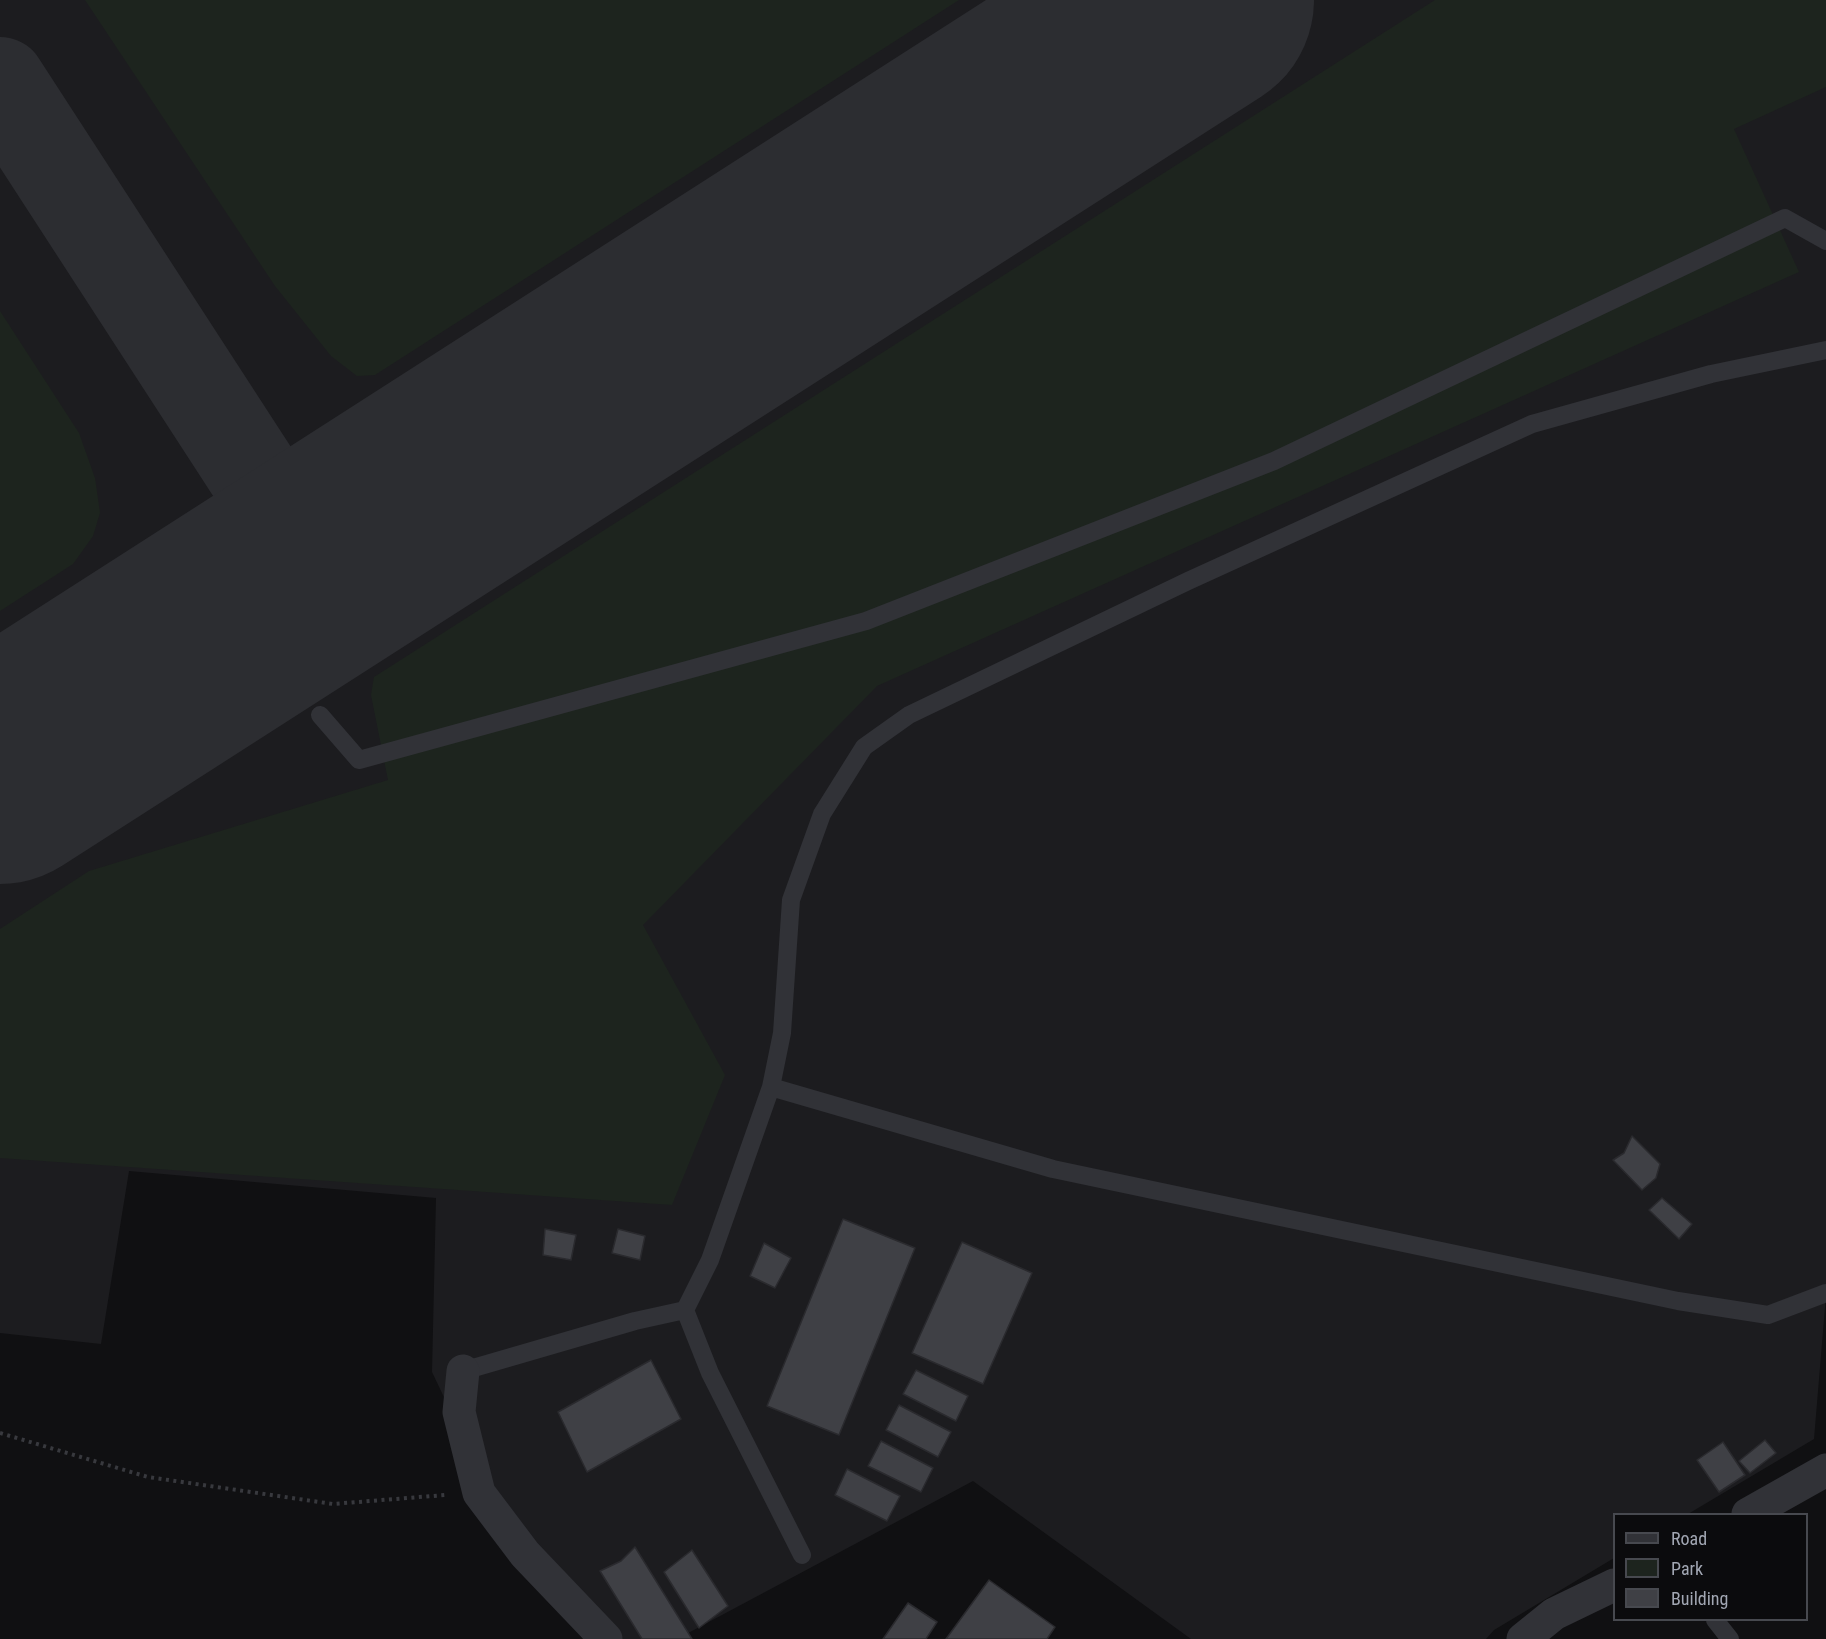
<!DOCTYPE html>
<style>
body{margin:0}
#map{position:relative;width:1826px;height:1639px;overflow:hidden;background:#101012;font-family:"Roboto Condensed",sans-serif}
canvas{display:block}
.legend{position:absolute;left:1613px;top:1513px;width:195px;height:108px;box-sizing:border-box;background:#0b0b0d;border:2px solid #47494f;margin:0;padding:8px 10px;list-style:none;font-size:18px;color:#a2a7b3}
.legend li{display:flex;align-items:center;gap:12px;height:30px}
.legend b{width:30px;border:2px solid #47494f}
</style>
<div id="map">
<canvas width="1826" height="1639"></canvas>
<ul class="legend">
<li><b style="height:8px;background:#313237"></b>Road</li>
<li><b style="height:16px;background:#1d241e"></b>Park</li>
<li><b style="height:16px;background:#3f4045"></b>Building</li>
</ul>
</div>
<script>
const g = document.querySelector('canvas').getContext('2d');
g.lineJoin = 'round';
function paint(path, color) { g.fillStyle = color; g.fill(path, 'evenodd'); }
const toPath = rows => new Path2D(rows.map(r => 'M' + r).join(''));
function stroke(path, color, width, dash) { g.strokeStyle = color; g.lineWidth = width; g.lineCap = dash ? 'butt' : 'round'; g.setLineDash(dash || []); g.stroke(path); }
paint(toPath([
 [0,0,1826,0,1826,1295,1814,1439,1688,1514,1614,1514,1614,1558,1494,1630,1486,1639,1191,1639,973,1481,677,1639,583,1639,519,1555,432,1372,436,1198,129,1171,101,1344,0,1333]
]), '#1c1c1f');
paint(toPath([
 [85,0,959,0,375,375,357,376,331,356,275,286],
 [1435,0,1826,0,1826,87,1734,129,1799,272,877,686,643,925,725,1075,672,1205,0,1158,0,929,89,871,388,780,371,695,374,677],
 [0,311,79,433,95,478,100,513,93,536,73,564,0,611]
]), '#1d241e');
stroke(toPath([
 [0,83,314,567]
]), '#2c2d31', 92);
stroke(toPath([
 [0,769,1199,0]
]), '#2c2d31', 230);
const building = toPath([
 [1632,1136,1660,1164,1656,1178,1642,1190,1613,1160,1624,1153,1632,1136],
 [1662,1198,1692,1224,1679,1239,1649,1210,1662,1198],
 [843,1219,915,1248,839,1435,767,1406,843,1219],
 [545,1229,576,1235,571,1260,543,1255,545,1229],
 [618,1229,645,1236,640,1260,612,1253,618,1229],
 [962,1242,1032,1273,983,1384,912,1353,962,1242],
 [764,1243,791,1258,775,1288,750,1276,764,1243],
 [651,1360,681,1419,587,1472,558,1412,651,1360],
 [916,1370,968,1396,956,1421,903,1394,916,1370],
 [899,1405,951,1432,938,1457,886,1430,899,1405],
 [1765,1440,1776,1453,1750,1473,1739,1461,1765,1440],
 [881,1441,933,1468,921,1492,868,1466,881,1441],
 [1723,1442,1745,1475,1719,1492,1697,1460,1723,1442],
 [847,1469,900,1496,887,1521,835,1495,847,1469],
 [635,1547,692,1639,642,1639,600,1571,621,1561,635,1547],
 [692,1550,728,1606,699,1628,664,1572,692,1550],
 [989,1580,1055,1627,1047,1639,946,1639,989,1580],
 [908,1603,937,1622,926,1639,883,1639,908,1603]
]);
paint(building, '#3f4045');
stroke(building, '#2a2a2e', 1.5);
stroke(toPath([
 [0,1433,148,1477,333,1504,445,1495]
]), '#38393e', 4, [3, 4.5]);
stroke(toPath([
 [1826,350,1711,374,1532,424,1188,581,909,715,864,747,822,814,791,900,782,1033,771,1087,1053,1169,1678,1301,1768,1315,1826,1293],
 [320,715,359,760,866,621,1274,461,1785,218,1826,241],
 [771,1087,710,1260,685,1310,710,1373,802,1555],
 [463,1371,635,1321,685,1310],
 [1715,1620,1730,1639]
]), '#313237', 18);
stroke(toPath([
 [463,1371,459,1412,479,1493,525,1554,606,1639],
 [1748,1514,1826,1470],
 [1523,1639,1554,1614,1614,1585]
]), '#313237', 33);
</script>
